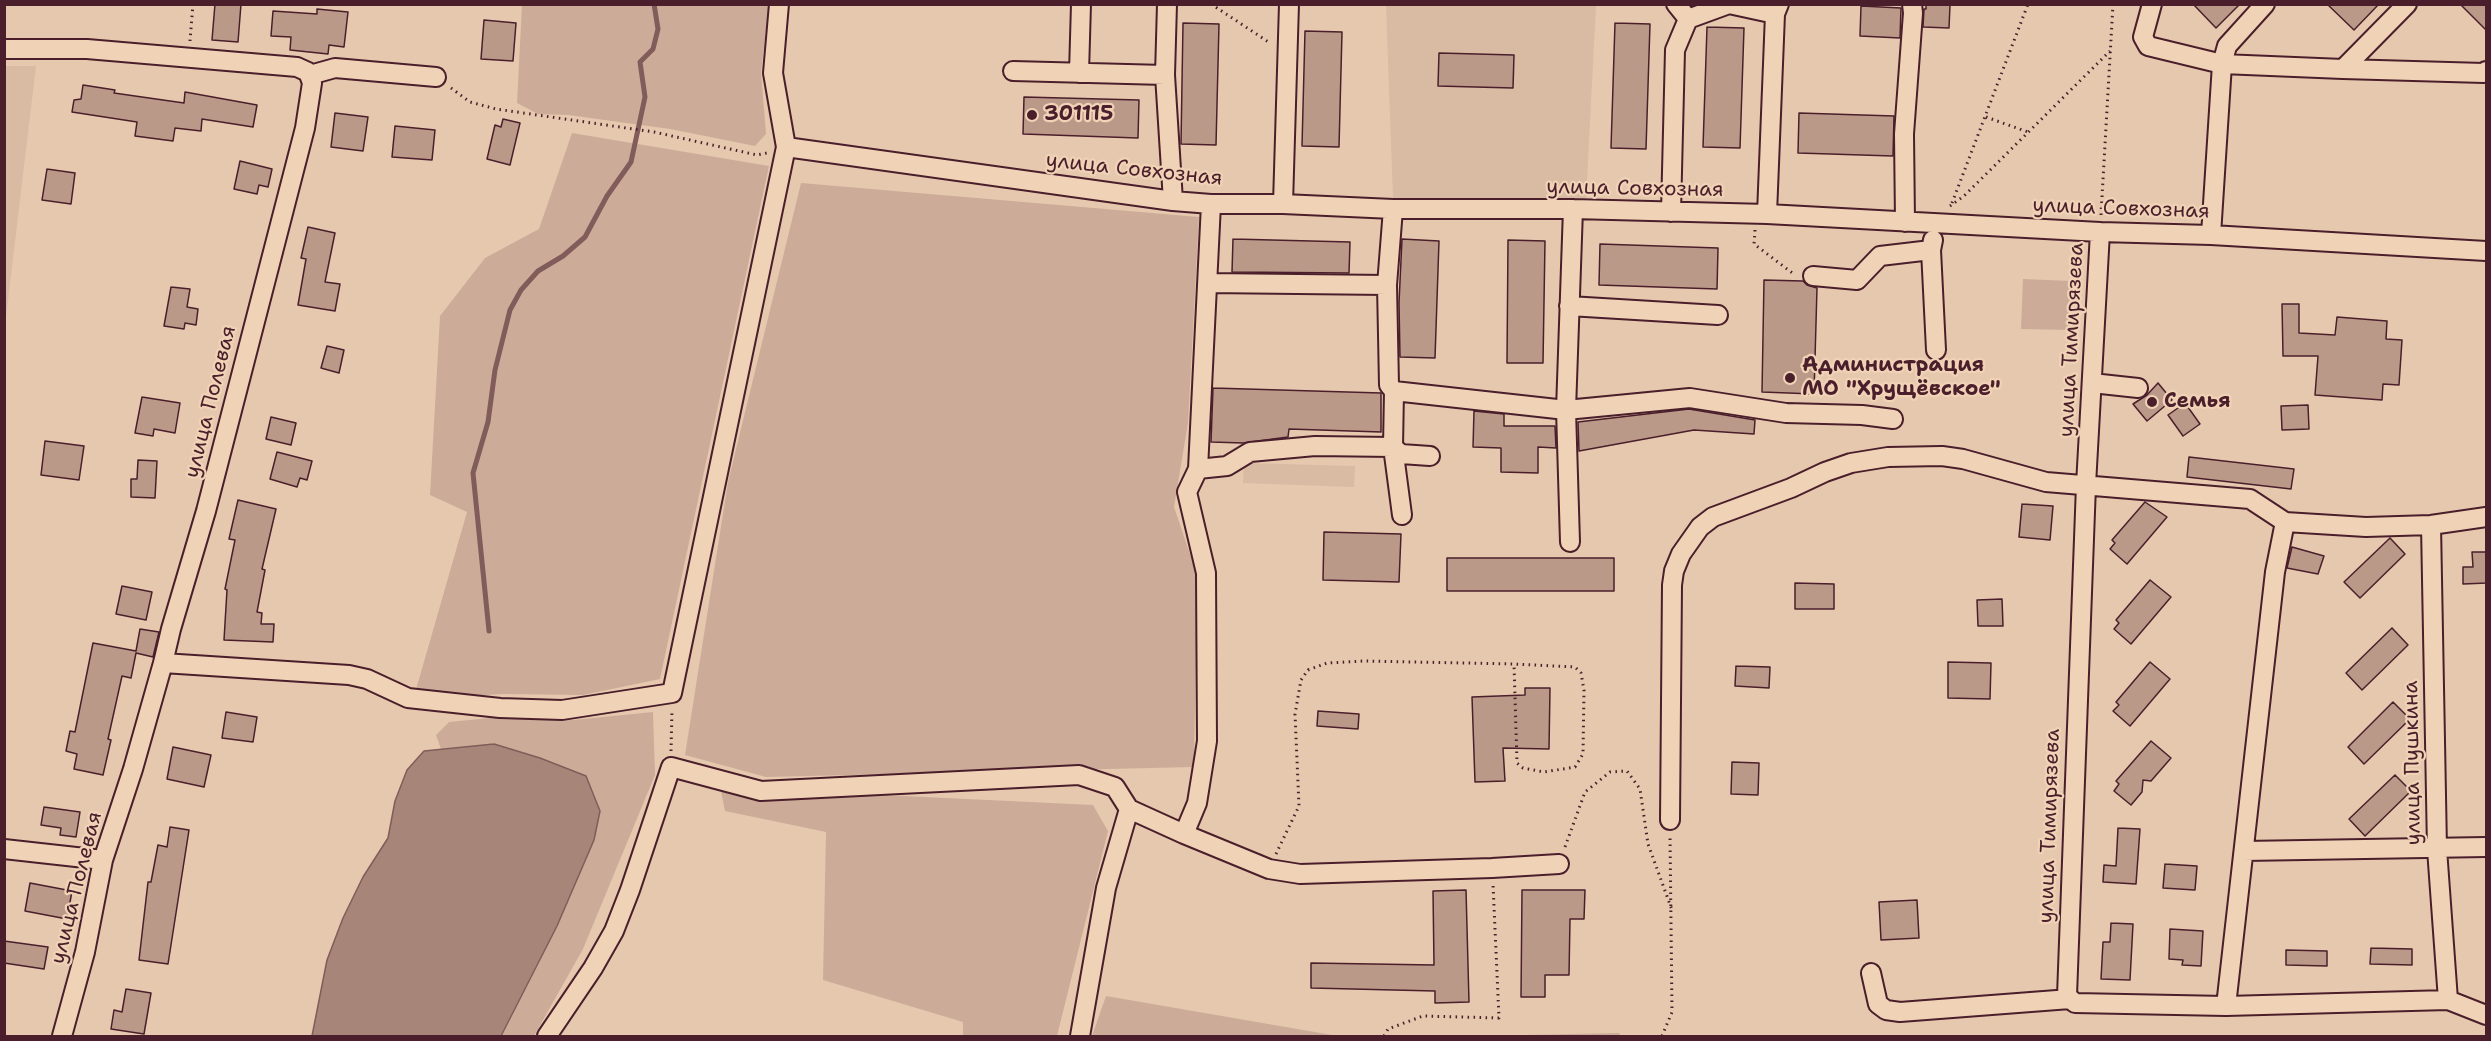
<!DOCTYPE html>
<meta charset="utf-8">
<style>
body{margin:0}
#map{position:relative;width:2491px;height:1041px;overflow:hidden;background:#e6c8ae;font-family:"Shantell Sans",sans-serif}
canvas{display:block}
.frame{position:absolute;inset:0;border:6px solid #4a1f2b;pointer-events:none}
</style>
<div id="map">
<canvas width="2491" height="1041"></canvas>
<div class="frame"></div>
</div>
<script>
const g = document.querySelector('canvas').getContext('2d');
g.lineJoin = 'round';
function paint(path, color) { g.fillStyle = color; g.fill(path, 'evenodd'); }
const toPath = rows => new Path2D(rows.map(r => 'M' + r).join(''));
function stroke(path, color, width, dash) { g.strokeStyle = color; g.lineWidth = width; g.lineCap = dash ? 'butt' : 'round'; g.setLineDash(dash || []); g.stroke(path); }
function label(font, color, halo, rows, align = 'center') {
  g.font = font + ' "Shantell Sans",sans-serif'; g.lineWidth = 4.5; g.setLineDash([]); g.textBaseline = 'middle'; g.strokeStyle = halo; g.fillStyle = color; for (const [text, x, y, turn = 0] of rows) {
    g.save(); g.translate(x, y); g.rotate((+turn || 0) * Math.PI / 180); g.textAlign = isNaN(turn) ? turn : align; if (halo) g.strokeText(text, 0, 0); g.fillText(text, 0, 0); g.restore();
  }
}
paint(toPath([
 [1386,5,1596,5,1586,200,1393,198],
 [5,66,36,66,5,325,4,66],
 [1244,463,1355,466,1354,487,1243,483]
]), '#d9baa3');
paint(toPath([
 [522,5,769,5,761,72,766,134,755,146,670,129,568,115,538,114,517,103],
 [572,133,769,166,660,679,583,695,502,694,413,700,467,512,430,495,440,316,485,258,539,229],
 [801,183,1199,217,1188,423,1174,507,1197,575,1194,767,766,777,685,755,728,482],
 [2023,279,2071,281,2069,330,2021,329],
 [653,712,655,775,583,949,534,1036,501,1036,511,1016,585,776,540,758,494,744,441,749,436,735,449,722,510,716,573,720],
 [721,791,904,796,1093,805,1108,831,1057,1036,963,1036,963,1022,823,980,826,832,725,811],
 [1106,996,1338,1036,1092,1036],
 [1619,1033,1621,1036,1477,1036]
]), '#ccac98');
const water = toPath([
 [494,744,540,758,586,776,600,811,594,840,557,926,501,1036,312,1036,327,960,343,918,363,877,388,838,395,801,407,770,424,751,494,744]
]);
paint(water, '#a88579');
stroke(water, '#825c5a', 1.5);
stroke(toPath([
 [489,631,473,473,488,422,495,370,510,310,521,290,538,271,563,256,585,237,607,196,631,162,645,97,640,62,653,49,658,29,654,4]
]), '#825c5a', 5);
const building = toPath([
 [215,4,241,4,238,42,212,40,215,4],
 [1926,4,1950,5,1949,28,1923,27,1924,9,1926,9,1926,4],
 [2193,4,2240,4,2216,28,2193,4],
 [2327,4,2379,4,2354,30,2327,4],
 [2460,4,2487,4,2487,31,2460,4],
 [1861,6,1901,8,1900,38,1860,36,1861,6],
 [317,9,348,12,344,47,329,45,328,54,290,50,291,37,271,36,273,11,317,14,317,9],
 [484,20,516,23,513,61,481,59,484,20],
 [1183,23,1219,24,1216,145,1181,144,1183,23],
 [1615,23,1650,24,1646,149,1611,148,1615,23],
 [1707,27,1744,28,1740,148,1703,147,1707,27],
 [1305,31,1342,32,1339,147,1302,146,1305,31],
 [1439,53,1514,55,1513,88,1438,86,1439,53],
 [83,85,115,90,114,93,184,103,185,92,257,105,253,127,202,119,201,131,175,128,173,141,135,136,137,122,72,112,74,100,81,99,83,85],
 [1024,97,1139,100,1138,138,1023,134,1024,97],
 [335,113,368,117,363,151,331,147,335,113],
 [1799,113,1894,116,1893,156,1798,153,1799,113],
 [503,119,520,123,510,165,487,159,495,125,501,127,503,119],
 [395,126,435,130,432,160,392,157,395,126],
 [240,161,272,169,268,187,259,185,257,194,234,189,240,161],
 [47,169,75,173,71,204,42,200,47,169],
 [308,227,335,233,325,282,340,284,335,311,298,305,306,259,301,258,308,227],
 [1233,239,1350,242,1349,273,1232,272,1233,239],
 [1402,239,1439,241,1435,358,1400,357,1399,303,1402,239],
 [1508,240,1545,241,1543,363,1507,363,1508,240],
 [1600,244,1718,248,1717,289,1599,285,1600,244],
 [1764,280,1803,281,1807,285,1817,288,1814,394,1762,392,1764,280],
 [171,287,190,289,187,307,198,309,196,325,185,323,184,329,164,326,171,287],
 [2282,304,2299,304,2299,333,2335,335,2337,317,2387,321,2386,339,2402,340,2399,385,2383,384,2382,400,2315,395,2318,356,2283,356,2282,304],
 [327,346,344,350,339,373,321,368,327,346],
 [2158,383,2172,400,2147,421,2133,404,2147,395,2158,383],
 [1213,388,1381,393,1381,432,1289,429,1288,437,1243,443,1211,442,1213,388],
 [142,397,180,403,175,433,154,429,153,436,135,433,142,397],
 [2185,403,2200,424,2183,436,2168,415,2185,403],
 [2308,405,2309,429,2282,430,2281,406,2308,405],
 [1689,409,1755,420,1754,434,1694,430,1579,451,1578,422,1689,409],
 [1474,411,1504,414,1504,426,1555,426,1556,448,1538,447,1538,473,1501,472,1501,448,1473,447,1474,411],
 [271,417,296,423,291,445,266,439,271,417],
 [45,441,84,446,79,480,41,475,45,441],
 [277,452,312,461,307,480,300,478,297,487,270,479,277,452],
 [2189,457,2294,469,2291,489,2187,477,2189,457],
 [138,460,157,461,155,498,131,497,131,479,137,479,138,460],
 [238,500,276,509,262,569,265,570,257,612,262,613,261,624,274,624,273,642,224,640,227,590,225,589,235,540,229,539,238,500],
 [2145,502,2167,517,2127,564,2110,549,2115,543,2112,540,2145,502],
 [2022,504,2053,506,2050,540,2019,537,2022,504],
 [1324,532,1401,534,1399,582,1323,580,1324,532],
 [2390,538,2405,554,2360,598,2344,582,2390,538],
 [2292,547,2324,556,2318,574,2287,568,2292,547],
 [2472,552,2487,552,2487,583,2463,584,2463,567,2473,567,2472,552],
 [1447,558,1614,558,1614,591,1447,591,1447,558],
 [2150,580,2171,597,2131,644,2114,629,2119,623,2116,620,2150,580],
 [1795,583,1834,584,1834,609,1795,609,1795,583],
 [122,586,152,592,146,620,116,614,122,586],
 [2002,599,2003,626,1978,626,1977,600,2002,599],
 [2392,628,2408,645,2362,690,2346,673,2392,628],
 [140,629,159,632,153,657,136,653,131,678,122,676,108,739,111,740,103,775,74,769,77,754,66,751,70,731,75,732,93,643,136,651,140,629],
 [1948,662,1991,663,1990,699,1948,698,1948,662],
 [2150,662,2170,679,2130,726,2113,711,2119,705,2116,702,2150,662],
 [1736,666,1770,667,1769,688,1735,686,1736,666],
 [1525,688,1550,688,1549,749,1503,748,1505,781,1475,782,1472,697,1525,695,1525,688],
 [2393,702,2410,719,2364,764,2348,747,2393,702],
 [1318,711,1359,714,1358,729,1317,726,1318,711],
 [226,712,257,717,253,742,222,738,226,712],
 [2151,741,2171,758,2151,781,2143,780,2142,792,2131,805,2114,791,2119,784,2116,781,2151,741],
 [173,747,211,755,204,787,167,779,173,747],
 [1732,762,1759,763,1758,795,1731,794,1732,762],
 [2395,775,2411,791,2365,836,2349,819,2395,775],
 [44,807,80,812,76,837,60,835,61,828,41,825,44,807],
 [170,827,189,830,168,964,139,960,148,882,151,882,158,845,167,847,170,827],
 [2118,828,2140,829,2136,884,2103,882,2104,865,2116,866,2118,828],
 [2165,864,2197,866,2195,890,2163,888,2165,864],
 [30,883,72,891,67,919,25,911,30,883],
 [1466,890,1469,1002,1435,1003,1435,991,1311,988,1311,963,1434,965,1433,891,1466,890],
 [1522,890,1585,890,1584,919,1570,919,1569,975,1545,975,1545,997,1521,997,1522,890],
 [1917,900,1919,938,1881,940,1879,902,1917,900],
 [2111,923,2133,924,2130,980,2101,979,2103,942,2110,942,2111,923],
 [2170,929,2203,931,2201,966,2182,965,2183,960,2169,959,2170,929],
 [4,941,48,947,44,969,4,963,4,941],
 [2371,948,2412,949,2412,965,2370,964,2371,948],
 [2286,950,2327,951,2327,966,2286,965,2286,950],
 [126,989,151,993,144,1034,111,1029,114,1010,122,1012,126,989]
]);
paint(building, '#bb9989');
stroke(building, '#4a1f2b', 1.5);
const minor = toPath([
 [1167,4,1165,75,1173,201],
 [1676,4,1688,19],
 [1729,4,1775,14],
 [2152,4,2143,37,2148,46,2222,64,2343,69,2407,4],
 [4,49,87,49,297,67,308,72,312,83,305,128,206,511,171,629,163,663,133,769,103,860,85,952,62,1036],
 [2343,69,2484,73,2486,71],
 [1013,71,1165,75],
 [1079,73,1081,4],
 [310,75,335,68,436,77],
 [786,147,1173,201,1211,204,1283,204,1393,209,1573,209,1767,214,2100,232,2211,235,2486,251],
 [1211,204,1198,469,1227,466,1250,452,1315,446,1393,447,1394,391,1566,410,1690,398,1786,413,1862,415,1893,419],
 [1283,204,1289,4],
 [1393,209,1387,285,1389,385,1394,391],
 [1671,212,1675,50,1688,19,1729,4],
 [1767,214,1775,14,1779,4],
 [1905,222,1904,134,1913,13,1912,4],
 [2100,232,2086,485,2067,996,2075,1003,2226,1006,2448,1000,2486,1015],
 [2211,235,2222,64,2227,46,2265,4],
 [1933,240,1931,250,1936,350],
 [1813,276,1857,280,1880,256,1931,250],
 [1208,283,1387,285],
 [1569,306,1718,315],
 [2092,383,2138,388],
 [1393,447,1402,515],
 [1393,447,1401,454,1430,456],
 [2431,525,2437,849,2448,1000],
 [1570,542,1566,410,1573,209],
 [163,663,349,675,367,679,408,698,500,708,562,710,672,693,786,147,773,73,779,4],
 [1129,809,1184,834,1269,869,1300,874,1492,868,1559,864],
 [1670,820,1672,585,1674,571,1681,554,1700,527,1713,517,1791,488,1825,472,1851,463,1888,457,1942,456,1963,459,2046,482,2250,499,2285,522,2366,527,2431,525,2486,517],
 [1184,834,1197,803,1207,741,1206,573,1187,492,1198,469],
 [4,849,103,860],
 [2244,851,2486,847],
 [1871,973,1878,1004,1886,1010,1900,1012,2070,999],
 [2226,1006,2275,572,2285,522],
 [547,1036,593,968,614,931,630,890,671,767,761,791,1079,775,1115,787,1129,809,1106,888,1080,1036]
]);
stroke(minor, '#4a1f2b', 22);
stroke(toPath([
 [1211,4,1270,43],
 [190,41,193,4],
 [451,88,470,102,496,109,654,132,757,155,767,153],
 [1986,117,2028,132],
 [1952,203,2028,4],
 [1950,206,1964,196,2110,51],
 [2101,215,2113,4],
 [1755,230,1754,244,1795,275],
 [671,751,672,710],
 [1565,847,1585,792,1610,772,1627,771,1640,789,1648,844,1672,910],
 [1276,854,1299,806,1295,714,1301,680,1308,670,1327,663,1364,661,1514,664,1575,667,1581,673,1584,690,1583,754,1575,767,1544,772,1523,768,1517,763,1514,664],
 [1384,1036,1388,1029,1423,1016,1499,1018,1493,884],
 [1662,1036,1672,1012,1670,836]
]), '#4a1f2b', 3, [1.5, 4.5]);
stroke(minor, '#f0d3b6', 18);
for (const [x, y, r, color] of [
 [1032,115,6,"#4a1f2b"],
 [1790,378,6,"#4a1f2b"],
 [2152,402,6,"#4a1f2b"]
]) { const dot = new Path2D(); dot.arc(x, y, r, 0, 2 * Math.PI); g.fillStyle = color; g.fill(dot); stroke(dot, '#f0d3b6', 2); }
label('bold 21px', '#4a1f2b', '#f0d3b6', [
 ["301115",1044,115],
 ["Администрация",1802,366],
 ["МО \"Хрущёвское\"",1802,390],
 ["Семья",2164,402]
], 'left');
label('21px', '#4a1f2b', '#f0d3b6', [
 ["улица Совхозная",1134,170,6],
 ["улица Совхозная",1635,189,1],
 ["улица Совхозная",2121,209,2],
 ["улица Тимирязева",2072,340,-87],
 ["улица Полевая",211,402,-76],
 ["улица Пушкина",2413,763,-91],
 ["улица Тимирязева",2050,826,-88],
 ["улица Полевая",77,888,-76]
]);
</script>
